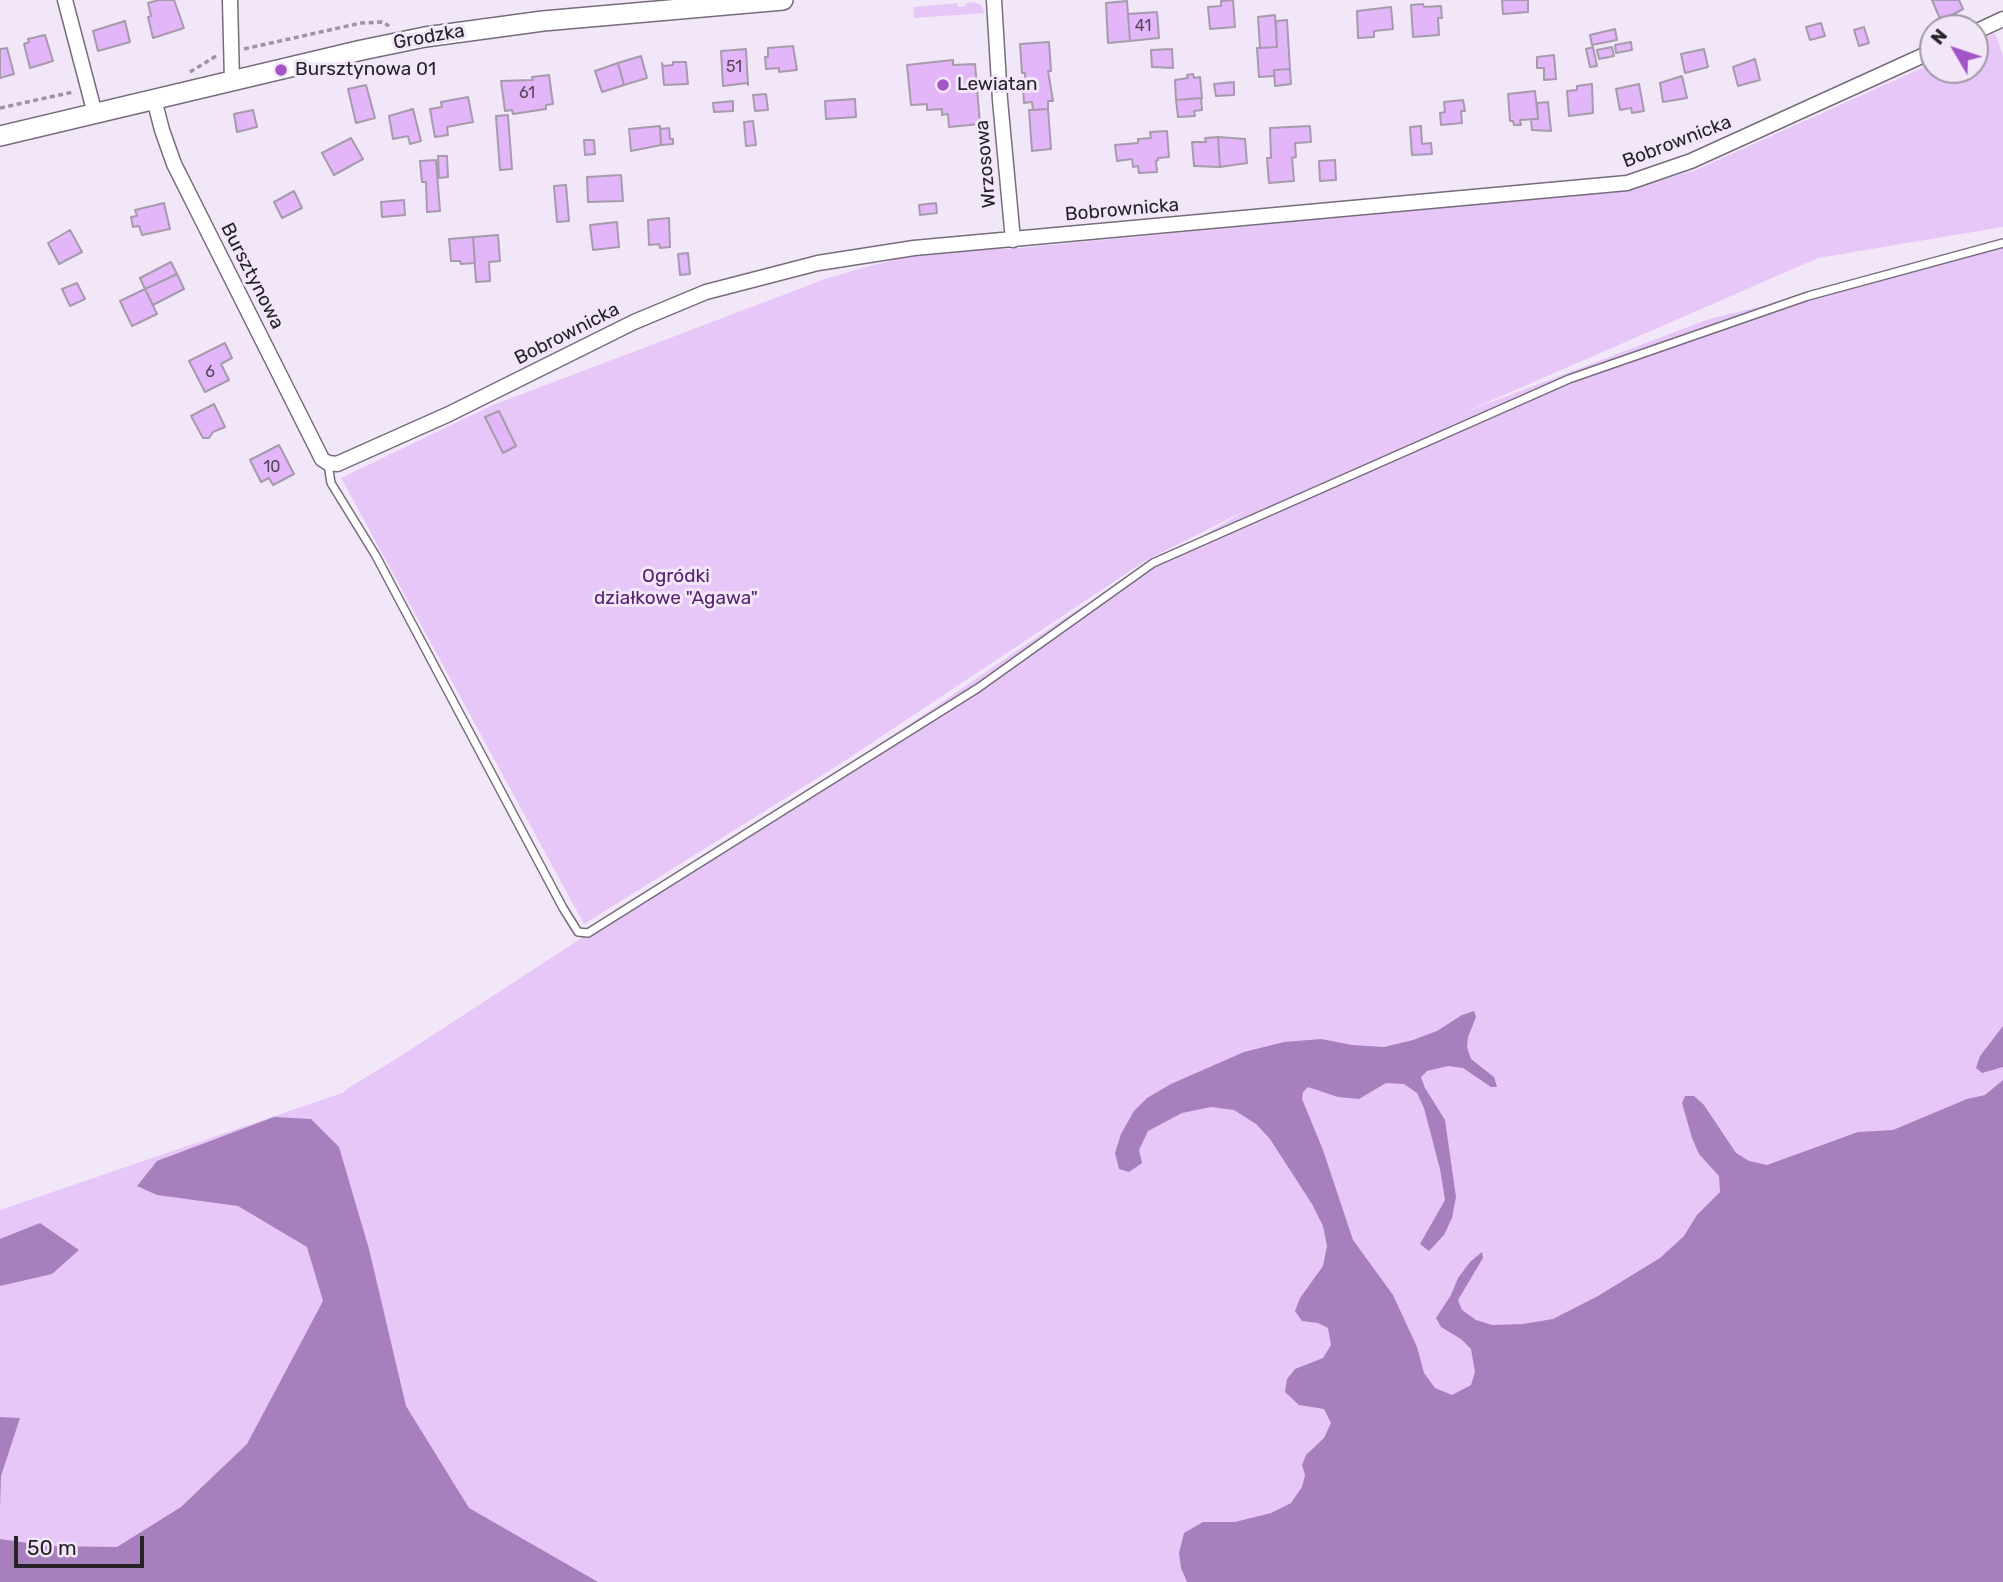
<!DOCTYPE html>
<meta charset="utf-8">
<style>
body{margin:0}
#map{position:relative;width:2003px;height:1582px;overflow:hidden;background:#f2e7f9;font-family:Rubik,sans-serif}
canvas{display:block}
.north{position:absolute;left:1919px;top:14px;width:70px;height:70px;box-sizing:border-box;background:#f2e7f9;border:2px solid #a098a5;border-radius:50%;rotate:309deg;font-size:19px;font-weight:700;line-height:28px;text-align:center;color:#262228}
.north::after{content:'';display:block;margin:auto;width:24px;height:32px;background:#a456c8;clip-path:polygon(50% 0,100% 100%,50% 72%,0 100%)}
.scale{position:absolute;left:14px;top:1536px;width:130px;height:32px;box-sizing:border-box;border:4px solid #262228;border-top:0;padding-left:9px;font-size:21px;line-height:24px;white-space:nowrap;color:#262228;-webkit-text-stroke:5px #f2e7f9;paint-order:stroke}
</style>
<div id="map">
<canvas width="2003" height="1582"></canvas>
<div class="north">N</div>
<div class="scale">50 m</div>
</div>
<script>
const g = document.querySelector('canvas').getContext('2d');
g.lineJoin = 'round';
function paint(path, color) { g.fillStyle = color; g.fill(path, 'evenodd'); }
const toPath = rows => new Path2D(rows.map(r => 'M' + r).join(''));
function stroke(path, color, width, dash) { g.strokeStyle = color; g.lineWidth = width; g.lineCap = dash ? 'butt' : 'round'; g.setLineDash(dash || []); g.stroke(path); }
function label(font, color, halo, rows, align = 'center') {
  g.font = font + ' Rubik,sans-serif'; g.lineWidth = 6; g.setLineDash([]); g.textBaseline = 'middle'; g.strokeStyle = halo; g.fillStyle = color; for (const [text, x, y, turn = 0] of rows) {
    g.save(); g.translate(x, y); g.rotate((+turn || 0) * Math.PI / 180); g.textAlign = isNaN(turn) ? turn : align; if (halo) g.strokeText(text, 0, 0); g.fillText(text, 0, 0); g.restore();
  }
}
paint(toPath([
 [974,2,981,5,985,13,914,18,913,7,957,3,958,7,966,6,966,3],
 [1995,33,2003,55,2003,227,1818,258,1465,412,1709,319,1964,257,2003,245,2003,1582,0,1582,0,1210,345,1092,345,1090,396,1059,910,724,1072,613,1248,509,1145,561,840,764,584,924,341,478,493,405,828,278,866,267,915,255,971,249,1009,249,1625,190,1696,170,1933,63,1933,70,1975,70,1975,43]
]), '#e7c7f7');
paint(toPath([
 [1474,1011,1476,1017,1468,1037,1467,1047,1471,1059,1494,1077,1497,1087,1491,1087,1463,1068,1448,1066,1427,1071,1421,1077,1425,1088,1445,1120,1456,1197,1452,1218,1444,1235,1429,1251,1420,1244,1445,1200,1440,1169,1424,1108,1417,1093,1404,1084,1386,1083,1359,1099,1338,1097,1308,1087,1303,1092,1302,1099,1323,1150,1353,1240,1393,1295,1417,1347,1424,1373,1435,1388,1452,1395,1471,1385,1475,1372,1471,1349,1461,1339,1441,1327,1436,1318,1451,1295,1458,1278,1470,1262,1482,1252,1483,1258,1458,1300,1462,1310,1476,1320,1492,1325,1523,1324,1553,1319,1598,1296,1660,1258,1684,1236,1697,1215,1720,1192,1719,1176,1699,1154,1692,1138,1682,1103,1685,1096,1694,1096,1704,1105,1736,1153,1749,1161,1767,1165,1858,1132,1893,1130,1967,1099,1985,1095,2003,1080,2003,1582,1187,1582,1181,1568,1179,1553,1184,1533,1203,1522,1235,1522,1271,1513,1291,1503,1302,1487,1305,1475,1302,1465,1306,1455,1324,1438,1331,1423,1324,1409,1299,1405,1285,1392,1287,1379,1295,1369,1323,1358,1331,1345,1328,1328,1318,1323,1302,1321,1295,1311,1300,1298,1323,1266,1327,1246,1323,1226,1312,1204,1270,1139,1256,1124,1234,1110,1211,1107,1182,1113,1148,1131,1139,1150,1142,1163,1129,1172,1119,1169,1115,1153,1121,1134,1134,1111,1147,1098,1171,1084,1244,1052,1284,1042,1321,1039,1352,1045,1384,1047,1413,1040,1437,1031,1462,1015],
 [2003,1026,2003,1067,1982,1073,1976,1068,1980,1056],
 [274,1117,311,1119,339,1147,369,1249,406,1406,469,1508,598,1582,0,1582,0,1539,49,1546,117,1547,181,1507,247,1444,323,1301,307,1247,238,1206,157,1195,137,1186,157,1161],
 [40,1223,79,1250,52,1274,0,1286,0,1239],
 [0,1417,20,1418,1,1476,0,1508]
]), '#a87fbd');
const building = toPath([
 [159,0,174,0,184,28,153,38,148,17,151,16,148,3,159,0],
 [1233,0,1235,27,1210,29,1208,7,1221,6,1221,1,1233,0],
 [1502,0,1528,0,1528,12,1503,14,1502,0],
 [1932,0,1959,0,1963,9,1941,21,1932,0],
 [1127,1,1130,41,1108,43,1106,3,1127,1],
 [1423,4,1424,7,1441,6,1442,18,1438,18,1439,35,1413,37,1411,5,1423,4],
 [1391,7,1393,29,1374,31,1374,37,1358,38,1357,11,1391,7],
 [1157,12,1159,38,1130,41,1128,14,1157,12],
 [1275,15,1277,47,1260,48,1258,17,1275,15],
 [1287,20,1290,69,1274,70,1274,76,1259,77,1257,48,1277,47,1276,21,1287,20],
 [125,21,130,42,98,51,93,31,125,21],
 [1821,23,1825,36,1810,40,1806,27,1821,23],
 [1864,27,1869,43,1859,46,1854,30,1864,27],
 [1615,29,1617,40,1592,45,1590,35,1615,29],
 [45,35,53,61,30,68,24,44,29,42,28,39,45,35],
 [1049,42,1051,71,1048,71,1053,101,1048,101,1048,109,1033,110,1032,102,1024,103,1023,87,1026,87,1025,73,1022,73,1020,44,1049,42],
 [1631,42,1632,50,1616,53,1615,45,1631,42],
 [793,46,797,70,779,72,779,68,766,69,765,57,768,57,768,48,793,46],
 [1593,47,1597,66,1590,67,1586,49,1593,47],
 [1612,47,1614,56,1599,59,1597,50,1612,47],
 [7,48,14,74,0,78,0,49,7,48],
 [746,49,748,85,747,83,723,86,721,51,746,49],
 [1172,49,1173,68,1152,67,1151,50,1172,49],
 [1704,49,1708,67,1685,73,1681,54,1704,49],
 [1554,55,1556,79,1544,80,1544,68,1537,68,1537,57,1554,55],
 [641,56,647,78,624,85,618,63,641,56],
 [1755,59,1760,80,1738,86,1733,67,1755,59],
 [953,60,953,65,975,64,980,124,949,127,948,114,942,115,942,109,927,110,927,104,911,105,907,65,953,60],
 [673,62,686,62,688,84,664,85,662,63,663,66,673,65,673,62],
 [618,63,624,85,602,92,595,71,618,63],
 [1290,69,1291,84,1275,86,1274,70,1290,69],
 [1193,74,1194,78,1200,77,1202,98,1176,100,1175,80,1188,78,1187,75,1193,74],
 [549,75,553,104,546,105,546,109,513,114,512,110,505,111,501,81,533,80,532,77,549,75],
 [1682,76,1687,98,1663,102,1660,83,1682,76],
 [1234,82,1234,95,1216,96,1214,84,1234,82],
 [1592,84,1593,113,1569,116,1567,91,1577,90,1577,86,1592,84],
 [1639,84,1644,111,1632,113,1631,108,1620,110,1616,89,1639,84],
 [366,85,375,118,356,123,348,89,366,85],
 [1535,91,1538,119,1520,120,1521,125,1514,125,1513,121,1510,121,1508,94,1535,91],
 [766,94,768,110,755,111,753,95,766,94],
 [468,97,473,122,447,127,448,135,435,137,430,109,442,107,441,102,468,97],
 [1201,98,1202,110,1194,111,1195,116,1178,117,1176,100,1201,98],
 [855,99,856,117,826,119,825,101,855,99],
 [1463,100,1465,111,1461,111,1462,123,1441,125,1440,113,1445,112,1444,102,1463,100],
 [733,101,733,111,714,112,713,103,733,101],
 [1548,102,1551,131,1532,130,1531,119,1538,119,1537,103,1548,102],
 [413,109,421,141,410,144,408,136,393,139,389,116,413,109],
 [1048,109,1051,149,1032,151,1029,110,1048,109],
 [253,110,257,127,237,132,234,114,253,110],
 [508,115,512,169,500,170,496,116,508,115],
 [753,121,756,145,746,146,744,122,753,121],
 [660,126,661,145,631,151,629,129,660,126],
 [1310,126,1311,142,1295,143,1296,157,1292,158,1294,181,1269,183,1267,158,1271,158,1270,128,1310,126],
 [1421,126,1422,144,1431,143,1432,154,1412,155,1410,127,1421,126],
 [669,128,670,139,673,139,673,144,661,145,660,129,669,128],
 [1167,131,1169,157,1158,158,1158,160,1156,161,1157,172,1139,173,1138,166,1133,167,1132,159,1117,161,1115,145,1138,143,1138,139,1151,138,1150,132,1167,131],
 [1218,137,1220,167,1194,166,1192,142,1206,142,1205,138,1218,137],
 [1218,137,1245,139,1247,163,1220,167,1218,137],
 [351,138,363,159,334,175,322,153,351,138],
 [584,140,594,140,595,154,585,155,584,140],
 [438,156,447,156,448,177,439,178,438,156],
 [436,160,440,211,427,212,426,182,422,182,420,161,436,160],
 [1335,160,1336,180,1320,181,1319,161,1335,160],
 [621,175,623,201,588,202,587,177,621,175],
 [566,185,569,221,557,222,554,186,566,185],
 [294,191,302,208,282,218,274,202,294,191],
 [404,200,405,215,382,217,381,202,404,200],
 [164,203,170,229,142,235,139,226,133,227,131,217,137,216,135,210,164,203],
 [936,203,937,213,920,215,919,205,936,203],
 [669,218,670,247,660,248,659,244,649,245,648,220,669,218],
 [617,222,619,247,593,250,590,225,617,222],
 [70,230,82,252,59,264,48,243,70,230],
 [498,235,500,261,489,262,490,281,476,282,473,237,498,235],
 [473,237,475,263,461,264,460,261,451,261,449,239,473,237],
 [688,253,690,274,680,275,678,254,688,253],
 [171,262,177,274,145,289,140,278,171,262],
 [177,274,184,289,153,305,145,289,177,274],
 [77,283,85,299,70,306,62,289,77,283],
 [145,289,157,314,132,326,120,301,145,289],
 [225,343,232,358,221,364,229,380,205,392,189,361,225,343],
 [214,404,225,427,213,432,209,438,203,438,191,416,214,404],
 [499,411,516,446,503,453,485,417,499,411],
 [279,445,294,474,273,485,269,478,261,482,250,460,279,445]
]);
paint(building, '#e2b6f9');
stroke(building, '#a69bab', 2);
const lane = toPath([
 [328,464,331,483,376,556,563,908,578,932,588,933,978,688,1153,563,1569,379,1808,296,2003,243]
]);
const street = toPath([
 [65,0,95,114],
 [230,0,232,81],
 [994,0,1000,100,1013,240],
 [1975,32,2003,19],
 [154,99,162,130,174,164,322,459,328,463,337,464,449,414,634,322,706,292,818,263,914,248,1627,183,1691,161,1933,51]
]);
const secondary = toPath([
 [0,136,362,50,425,37,543,21,783,0]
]);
stroke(lane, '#766c7c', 10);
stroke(street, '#766c7c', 17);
stroke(secondary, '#766c7c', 22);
stroke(toPath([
 [244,49,361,23,382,22,389,26],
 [190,72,216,56],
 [0,108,73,92]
]), '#9c94a1', 3.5, [5, 3.5]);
stroke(lane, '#fff', 7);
stroke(street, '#fff', 14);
stroke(secondary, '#fff', 19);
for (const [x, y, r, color] of [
 [281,70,7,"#a456c8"],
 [943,85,7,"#a456c8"]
]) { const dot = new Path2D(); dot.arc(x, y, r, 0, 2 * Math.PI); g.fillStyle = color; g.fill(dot); stroke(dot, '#f2e7f9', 2.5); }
label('16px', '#55475c', null, [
 ["41",1143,26],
 ["51",734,67],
 ["61",527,93],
 ["6",210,372],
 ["10",272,467]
]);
label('19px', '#262228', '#f2e7f9', [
 ["Grodzka",429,37,-10],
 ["Bobrownicka",1677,142,-21],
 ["Wrzosowa",986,164,-95],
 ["Bobrownicka",1122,210,-5],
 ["Bursztynowa",252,276,63],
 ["Bobrownicka",567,334,-27]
]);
label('19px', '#262228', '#f2e7f9', [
 ["Bursztynowa 01",295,70],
 ["Lewiatan",957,85]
], 'left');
label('19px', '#57236f', '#f2e7f9', [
 ["Ogródki",676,577],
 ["działkowe \"Agawa\"",676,599]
]);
</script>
